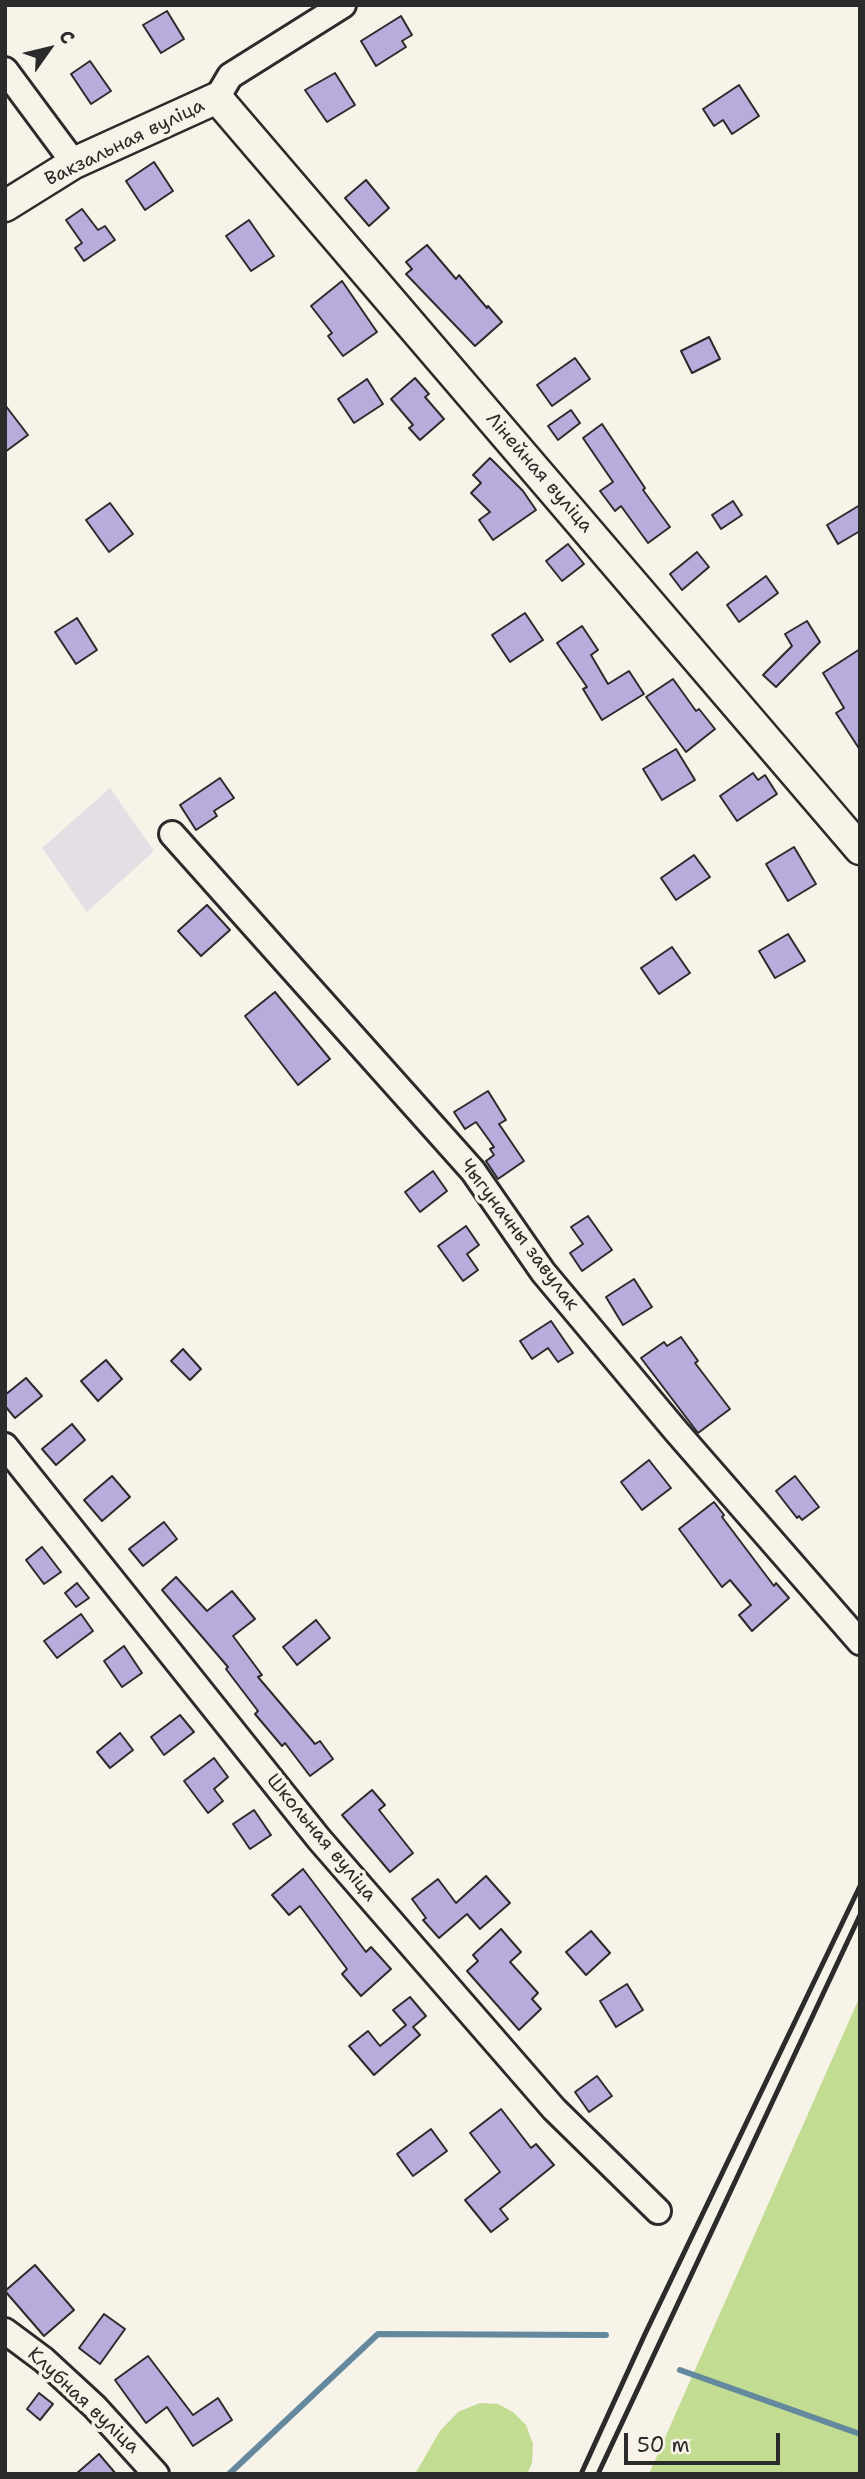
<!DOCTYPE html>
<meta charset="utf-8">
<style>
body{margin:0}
#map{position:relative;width:865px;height:2479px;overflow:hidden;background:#f7f3e8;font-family:"Shantell Sans",sans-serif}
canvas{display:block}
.frame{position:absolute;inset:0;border:7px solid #2b2b2b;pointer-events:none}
.north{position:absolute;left:14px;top:14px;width:70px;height:70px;-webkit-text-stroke:5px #f7f3e8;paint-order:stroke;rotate:56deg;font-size:19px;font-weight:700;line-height:28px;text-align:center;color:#2b2b2b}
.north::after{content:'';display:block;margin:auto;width:24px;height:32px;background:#2b2b2b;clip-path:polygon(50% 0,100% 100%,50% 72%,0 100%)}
.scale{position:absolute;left:624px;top:2433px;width:156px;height:32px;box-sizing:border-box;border:4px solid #2b2b2b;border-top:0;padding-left:9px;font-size:21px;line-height:24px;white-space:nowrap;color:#2b2b2b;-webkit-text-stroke:5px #f7f3e8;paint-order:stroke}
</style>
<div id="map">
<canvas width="865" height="2479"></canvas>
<div class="frame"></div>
<div class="north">С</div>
<div class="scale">50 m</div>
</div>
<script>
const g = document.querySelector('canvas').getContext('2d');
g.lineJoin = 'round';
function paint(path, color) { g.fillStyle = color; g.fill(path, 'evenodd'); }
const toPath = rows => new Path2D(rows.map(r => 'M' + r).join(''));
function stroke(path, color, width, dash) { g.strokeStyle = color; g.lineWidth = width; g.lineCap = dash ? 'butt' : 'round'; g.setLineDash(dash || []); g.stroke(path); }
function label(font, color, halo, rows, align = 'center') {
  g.font = font + ' "Shantell Sans",sans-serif'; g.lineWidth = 7; g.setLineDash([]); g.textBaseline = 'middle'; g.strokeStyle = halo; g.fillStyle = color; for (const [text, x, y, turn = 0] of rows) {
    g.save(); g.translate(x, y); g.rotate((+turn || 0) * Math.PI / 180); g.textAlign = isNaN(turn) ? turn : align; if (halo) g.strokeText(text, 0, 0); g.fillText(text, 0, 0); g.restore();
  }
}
paint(toPath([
 [110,788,154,851,87,912,42,848]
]), '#e4dee5');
paint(toPath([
 [860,1996,860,2474,649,2474],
 [480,2403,498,2404,513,2412,526,2425,533,2444,532,2463,527,2474,415,2474,440,2431,458,2412]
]), '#c2dc92');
stroke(toPath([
 [680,2370,860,2434],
 [229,2474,378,2334,606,2335]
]), '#64899e', 6);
const building = toPath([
 [167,11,184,39,161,53,143,25,167,11],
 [401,16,412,35,402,41,406,47,376,66,361,41,401,16],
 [90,61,111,91,91,104,71,74,90,61],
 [335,73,355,105,327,122,305,90,335,73],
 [739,85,759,116,732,134,723,120,714,126,703,109,739,85],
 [154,162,173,191,145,210,126,181,154,162],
 [366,180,389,208,369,226,345,198,366,180],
 [82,209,98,230,105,226,115,240,84,261,75,248,82,243,66,220,82,209],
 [249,220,274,256,251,271,226,236,249,220],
 [427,245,456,279,459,275,487,308,488,306,502,322,475,346,406,274,412,269,406,262,427,245],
 [342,281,377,332,343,356,328,336,332,333,311,306,342,281],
 [709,337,720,359,692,373,681,351,709,337],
 [575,358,590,379,552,406,537,385,575,358],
 [415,378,429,394,425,397,444,419,420,440,409,428,413,425,391,399,415,378],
 [367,379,383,404,354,423,338,399,367,379],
 [5,405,28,435,5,452,5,405],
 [571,410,580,423,558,440,548,426,571,410],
 [602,424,645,488,643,490,670,527,648,543,621,506,615,511,600,491,613,482,583,438,602,424],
 [490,458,523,491,536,510,493,540,479,520,490,512,471,493,481,483,473,475,490,458],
 [733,501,742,515,721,529,712,515,733,501],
 [110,503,133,534,109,552,86,520,110,503],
 [860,505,860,531,838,544,827,525,860,505],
 [568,544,584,564,562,581,546,561,568,544],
 [697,552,709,567,682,590,670,574,697,552],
 [766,576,778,593,739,622,727,605,766,576],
 [525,613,543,640,510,662,492,635,525,613],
 [77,618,97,650,76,664,55,632,77,618],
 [807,621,820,642,776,687,763,675,792,646,785,634,807,621],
 [582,626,598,650,591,655,608,684,629,671,644,694,602,720,583,689,587,687,557,643,582,626],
 [860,649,860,750,836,713,844,708,823,673,860,649],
 [673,679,696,711,699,709,715,729,686,752,646,697,673,679],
 [676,749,695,780,662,800,643,769,676,749],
 [753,773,758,780,765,775,777,794,737,821,720,796,753,773],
 [220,778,234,798,214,811,217,816,196,830,180,805,220,778],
 [794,847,816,884,788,901,766,864,794,847],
 [694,855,710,877,676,900,661,878,694,855],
 [207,905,230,930,201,956,178,931,207,905],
 [788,934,805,961,775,978,759,951,788,934],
 [672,947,690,973,659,994,641,968,672,947],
 [275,992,330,1059,298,1085,245,1016,275,992],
 [488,1091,506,1120,499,1124,524,1161,498,1179,486,1161,494,1155,490,1149,494,1147,476,1122,465,1129,454,1112,488,1091],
 [433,1171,447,1191,420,1212,405,1192,433,1171],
 [588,1216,612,1250,582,1271,570,1253,583,1244,571,1227,588,1216],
 [466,1226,479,1245,467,1254,478,1270,463,1281,438,1246,466,1226],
 [634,1279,652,1307,623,1325,606,1297,634,1279],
 [551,1321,573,1353,558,1362,548,1348,532,1359,520,1341,551,1321],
 [681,1337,698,1361,695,1363,730,1409,698,1433,641,1358,664,1342,667,1346,681,1337],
 [183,1349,201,1369,190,1380,171,1361,183,1349],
 [106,1360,122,1379,98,1401,81,1381,106,1360],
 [26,1378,42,1396,15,1418,5,1406,5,1395,26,1378],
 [72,1424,85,1440,56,1465,42,1449,72,1424],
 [649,1460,671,1488,642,1510,621,1482,649,1460],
 [112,1476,130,1497,102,1521,84,1500,112,1476],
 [795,1476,819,1507,802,1520,799,1516,797,1518,776,1491,795,1476],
 [714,1502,724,1515,722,1517,774,1586,776,1583,789,1598,752,1631,739,1615,751,1605,730,1580,722,1587,679,1529,714,1502],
 [164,1522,177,1539,143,1566,129,1549,164,1522],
 [42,1547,61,1572,44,1584,26,1560,42,1547],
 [176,1577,207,1611,232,1591,255,1619,233,1636,262,1675,258,1677,315,1744,320,1741,333,1759,310,1776,285,1743,282,1746,255,1714,258,1711,226,1669,228,1667,162,1590,176,1577],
 [77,1583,89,1598,76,1607,65,1593,77,1583],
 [81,1614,93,1631,57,1658,44,1641,81,1614],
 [316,1620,330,1638,297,1665,283,1647,316,1620],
 [124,1646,142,1673,122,1687,104,1661,124,1646],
 [180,1715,194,1732,164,1755,151,1737,180,1715],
 [120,1733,133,1750,110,1768,97,1752,120,1733],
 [214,1758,228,1777,214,1789,223,1801,208,1813,184,1781,214,1758],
 [372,1790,385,1805,379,1810,413,1853,390,1872,342,1815,372,1790],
 [254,1810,271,1835,250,1849,233,1824,254,1810],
 [303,1869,366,1952,371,1947,391,1969,361,1996,342,1974,347,1969,300,1906,289,1915,272,1895,303,1869],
 [486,1876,510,1903,480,1929,467,1914,439,1938,423,1920,426,1918,412,1899,438,1879,456,1903,486,1876],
 [501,1929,521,1952,510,1962,538,1993,532,1999,541,2009,519,2030,467,1971,478,1961,473,1955,501,1929],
 [591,1931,610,1953,586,1975,566,1952,591,1931],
 [627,1984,643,2010,616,2027,600,2001,627,1984],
 [410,1997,426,2016,413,2027,420,2035,374,2075,349,2046,368,2031,380,2046,406,2025,393,2010,410,1997],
 [597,2076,612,2096,589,2112,575,2092,597,2076],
 [501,2109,531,2148,536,2144,554,2165,500,2209,508,2219,491,2232,465,2200,500,2172,470,2133,501,2109],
 [431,2129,447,2151,413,2176,397,2154,431,2129],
 [35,2265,74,2310,44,2336,5,2291,35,2265],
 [104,2314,125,2329,100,2364,79,2348,104,2314],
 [148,2356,193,2415,218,2398,232,2420,193,2446,167,2407,146,2423,115,2380,148,2356],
 [39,2393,53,2404,40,2420,27,2409,39,2393],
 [99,2454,116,2474,76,2474,99,2454]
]);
paint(building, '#b9acdd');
stroke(building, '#2b2b2b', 2);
const minor = toPath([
 [5,70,74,163],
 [217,98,230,76,343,5],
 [172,834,473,1171,543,1272,676,1431,860,1642],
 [5,1446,319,1839,554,2109,658,2211],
 [5,2331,44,2360,95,2407,156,2474]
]);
const tertiary = toPath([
 [5,206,74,163,217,98,860,849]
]);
stroke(minor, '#2b2b2b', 30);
stroke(tertiary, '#2b2b2b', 35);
stroke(minor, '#f7f3e8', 24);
stroke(tertiary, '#f7f3e8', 30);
stroke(toPath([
 [581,2474,645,2334,860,1886],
 [598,2474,860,1915]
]), '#2b2b2b', 5);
label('19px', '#2b2b2b', '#f7f3e8', [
 ["Вакзальная вуліца",125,143,-26],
 ["Лінейная вуліца",539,473,49],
 ["Чыгуначны завулак",519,1235,53],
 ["Школьная вуліца",321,1838,50],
 ["Клубная вуліца",83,2401,43]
]);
</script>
